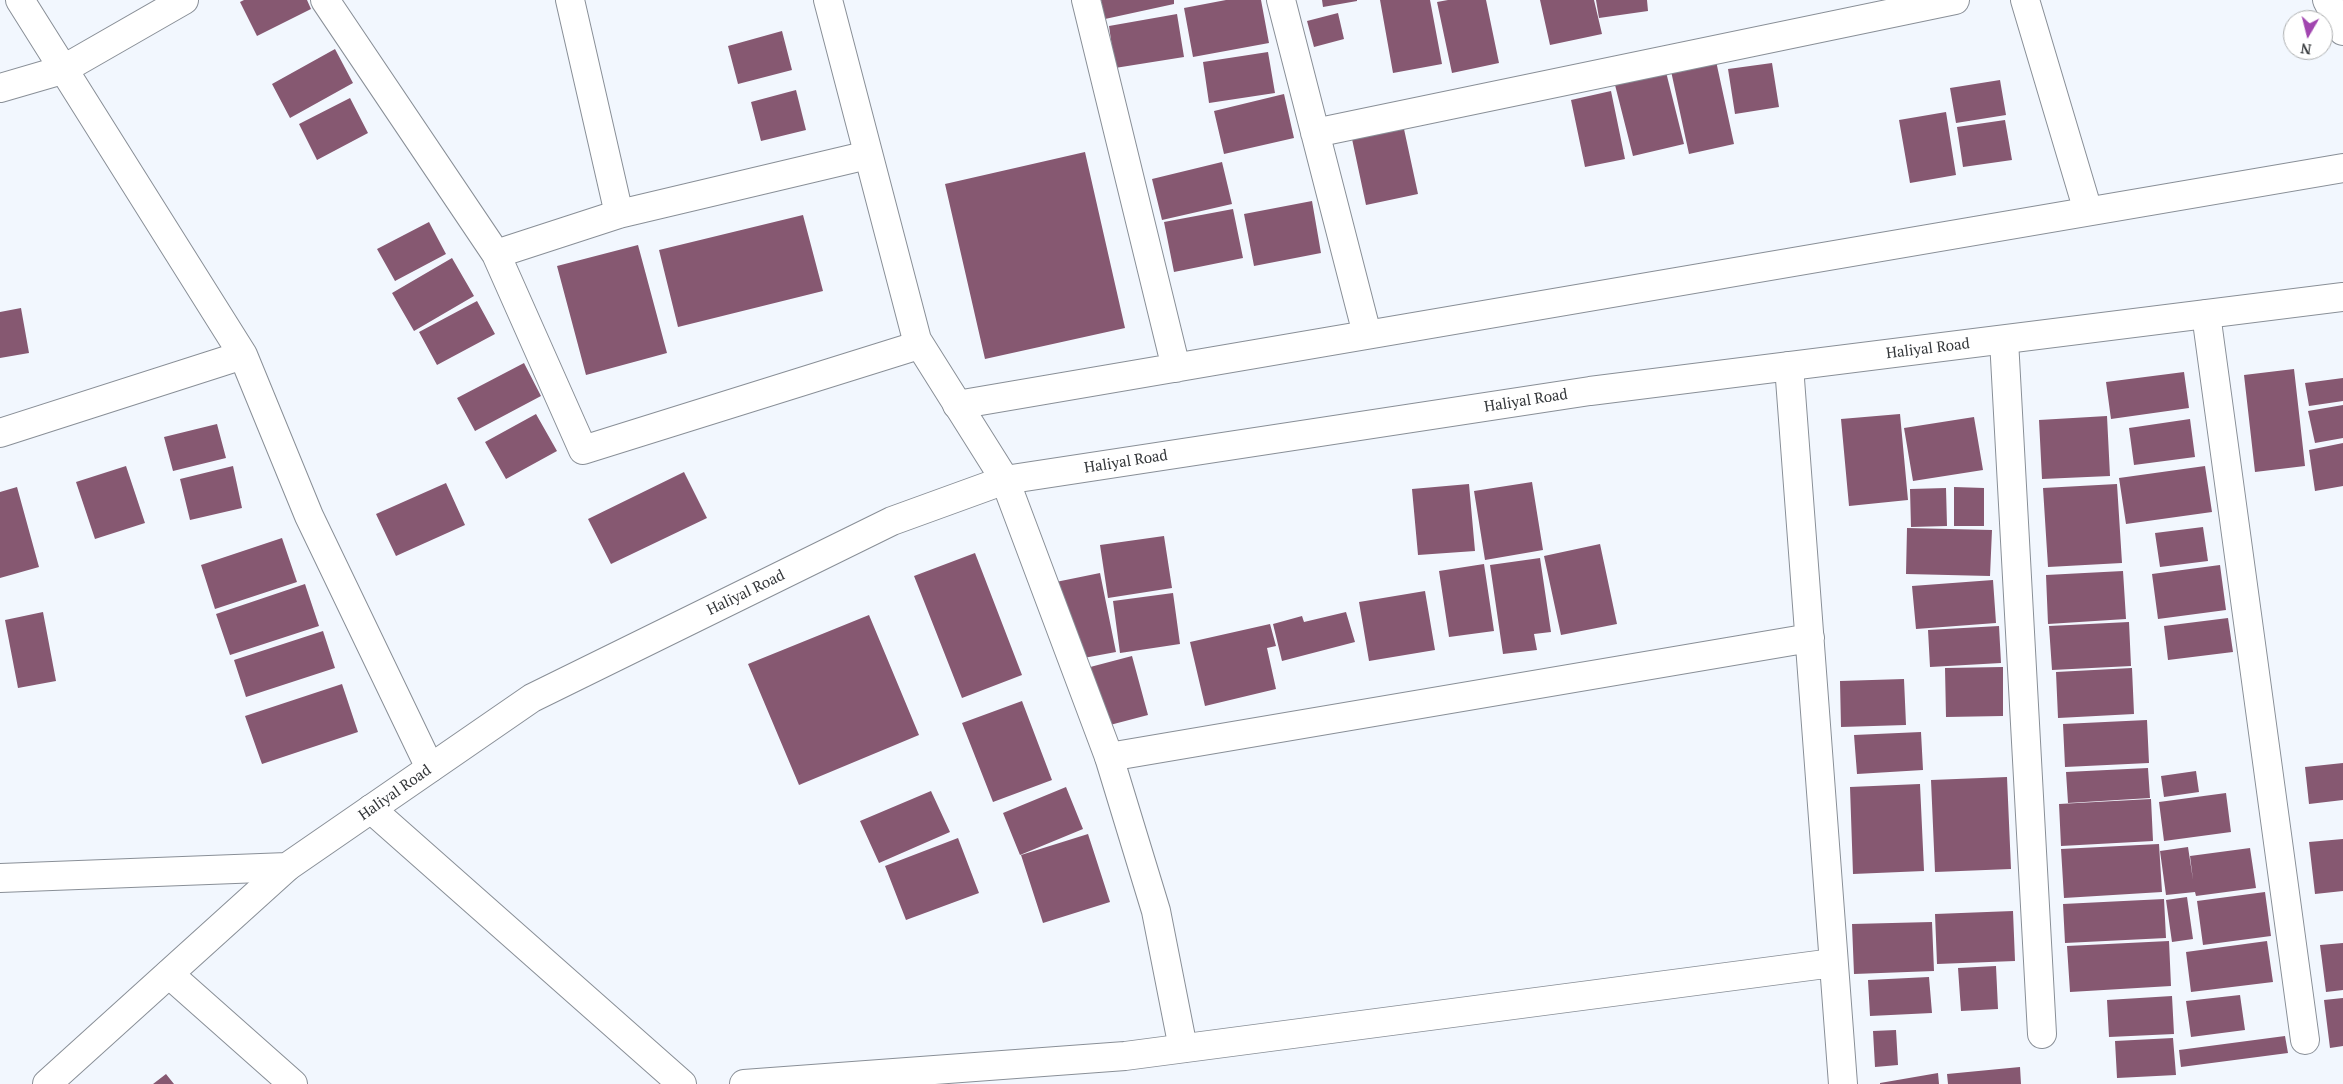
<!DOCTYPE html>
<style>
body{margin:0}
#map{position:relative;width:2343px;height:1084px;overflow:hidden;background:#f2f7fe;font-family:"PT Serif",serif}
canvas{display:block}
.north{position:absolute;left:2283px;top:10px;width:50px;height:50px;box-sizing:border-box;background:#fff;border:1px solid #adafb0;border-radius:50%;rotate:188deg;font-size:14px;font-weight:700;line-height:20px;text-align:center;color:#333639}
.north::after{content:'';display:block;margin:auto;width:18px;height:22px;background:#a145af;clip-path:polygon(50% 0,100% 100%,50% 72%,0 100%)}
</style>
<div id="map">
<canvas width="2343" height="1084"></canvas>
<div class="north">N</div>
</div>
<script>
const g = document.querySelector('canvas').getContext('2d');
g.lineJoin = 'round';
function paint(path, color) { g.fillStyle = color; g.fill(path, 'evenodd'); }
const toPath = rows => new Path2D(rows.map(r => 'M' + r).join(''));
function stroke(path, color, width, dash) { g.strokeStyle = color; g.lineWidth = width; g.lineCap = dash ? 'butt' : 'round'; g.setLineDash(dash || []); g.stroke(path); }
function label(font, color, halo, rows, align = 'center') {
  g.font = font + ' "PT Serif",serif'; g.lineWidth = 5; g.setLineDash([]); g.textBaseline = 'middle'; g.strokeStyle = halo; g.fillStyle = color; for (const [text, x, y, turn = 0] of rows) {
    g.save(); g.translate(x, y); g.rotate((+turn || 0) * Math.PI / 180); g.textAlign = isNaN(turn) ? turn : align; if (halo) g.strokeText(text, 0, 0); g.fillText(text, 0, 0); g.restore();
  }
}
paint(toPath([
 [244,0,307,0,311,9,257,36,240,2],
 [1101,0,1174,0,1174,4,1105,19],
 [1226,0,1261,0,1269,43,1193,57,1184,8],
 [1322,0,1357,0,1357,1,1323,7],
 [1380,0,1430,0,1442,64,1393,73],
 [1448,0,1486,0,1499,63,1452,73,1437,2],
 [1540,0,1594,0,1602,34,1550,45],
 [1596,0,1647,0,1648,11,1599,18],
 [1338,13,1344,39,1314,47,1307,21],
 [1177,14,1184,57,1115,68,1109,26],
 [782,31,792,70,738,84,728,46],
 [335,49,353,83,290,118,272,84],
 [1268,52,1275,93,1209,103,1203,62],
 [1716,61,1734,144,1689,154,1671,71],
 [1772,63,1779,107,1735,114,1728,69],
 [1665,68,1684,144,1633,156,1614,81],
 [2000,80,2006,115,1956,123,1950,88],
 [796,90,806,130,761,141,751,102],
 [1611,91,1625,159,1585,167,1571,100],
 [1284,94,1294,138,1224,154,1214,111],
 [350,98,368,133,317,160,299,124],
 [1946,112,1956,175,1910,183,1899,120],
 [2005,120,2012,160,1963,167,1957,127],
 [1404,129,1418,194,1366,205,1352,139],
 [1085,152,1125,328,985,359,945,184],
 [1222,162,1232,204,1162,220,1152,179],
 [1312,201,1321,253,1254,266,1244,214],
 [1233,209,1243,258,1174,272,1164,222],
 [803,215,823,291,678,327,659,250],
 [429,222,446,254,395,281,377,249],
 [638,245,667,353,586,375,557,266],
 [452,258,474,296,414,331,392,293],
 [477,301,495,334,437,365,419,332],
 [21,308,29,353,0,358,0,312],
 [524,363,541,396,475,431,457,398],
 [2294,369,2305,466,2255,472,2244,375],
 [2184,372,2189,408,2111,419,2106,382],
 [2343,378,2343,401,2309,406,2305,383],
 [2343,405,2343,438,2315,443,2308,411],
 [536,414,557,451,506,479,485,442],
 [1900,414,1908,500,1849,506,1841,419],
 [2107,416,2110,476,2042,479,2039,420],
 [1974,417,1983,470,1913,481,1904,428],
 [2190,419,2195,457,2134,465,2129,428],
 [217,424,226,458,173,471,164,437],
 [2343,443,2343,486,2315,491,2309,450],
 [126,466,145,523,95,539,76,482],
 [233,466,242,508,190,520,180,479],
 [2205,466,2212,512,2126,524,2119,478],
 [684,472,707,518,611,564,588,519],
 [1532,482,1543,550,1485,560,1474,491],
 [446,483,465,525,396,556,376,514],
 [1469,484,1475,551,1418,555,1412,489],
 [2117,484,2122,563,2048,567,2043,488],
 [17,487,39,567,0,578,0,492],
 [1954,487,1984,488,1984,526,1954,526],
 [1946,488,1947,526,1911,527,1910,489],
 [2203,527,2208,561,2160,567,2155,533],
 [1907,528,1992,530,1990,576,1906,574],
 [1164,536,1172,588,1108,598,1100,545],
 [282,538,297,582,215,609,201,565],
 [1600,544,1617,624,1561,635,1544,556],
 [975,553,1022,675,962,698,914,576],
 [1540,558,1551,632,1534,634,1537,650,1503,654,1490,565],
 [1484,564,1494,631,1449,637,1439,571],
 [2220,565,2226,610,2158,619,2152,574],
 [2123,571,2126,619,2048,624,2046,575],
 [1100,573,1116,652,1062,662,1046,584],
 [1993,580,1996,623,1916,629,1912,586],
 [305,584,319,626,230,655,216,614],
 [1425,591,1435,650,1369,661,1359,602],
 [1173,593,1180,644,1120,653,1113,601],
 [43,612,56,681,18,688,5,620],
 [1346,612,1355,642,1282,661,1273,624,1302,616,1304,622],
 [869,615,919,735,799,785,748,664],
 [2228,618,2233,652,2168,660,2164,626],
 [2129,622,2131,666,2052,670,2049,626],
 [1270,624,1276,646,1267,648,1276,689,1205,706,1190,642],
 [1999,626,2001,663,1930,667,1928,630],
 [323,631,335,668,246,697,234,660],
 [1132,656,1148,715,1091,730,1075,671],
 [2003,667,2003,716,1946,717,1945,668],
 [2132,668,2134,714,2058,718,2056,672],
 [1904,679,1906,725,1841,727,1840,681],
 [342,684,358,732,262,764,245,716],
 [1022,701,1052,780,993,802,962,723],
 [2147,720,2149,763,2065,767,2063,724],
 [1921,732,1923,770,1857,774,1854,735],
 [2343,763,2343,800,2309,804,2305,767],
 [2148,768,2150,798,2068,803,2066,772],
 [2196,771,2199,792,2164,797,2161,776],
 [2007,777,2011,869,1935,872,1931,780],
 [1920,784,1924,871,1853,874,1850,787],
 [1066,787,1083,829,1020,855,1003,813],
 [931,791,950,832,879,863,860,821],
 [2226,793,2231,832,2164,841,2159,802],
 [2151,799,2153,841,2061,846,2059,804],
 [1088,834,1110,902,1043,923,1021,855],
 [958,838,979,893,906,920,885,866],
 [2343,839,2343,891,2315,894,2309,842],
 [2159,844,2162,892,2064,898,2061,849],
 [2188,847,2193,880,2190,856,2250,848,2256,888,2196,896,2195,892,2166,895,2160,851],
 [2265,892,2271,936,2203,945,2197,901],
 [2187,897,2193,939,2172,942,2166,900],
 [2164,899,2166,938,2065,943,2063,904],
 [2013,911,2015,961,1937,964,1935,914],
 [1932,922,1934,971,1854,974,1852,924],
 [2169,941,2171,986,2070,992,2067,946],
 [2267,941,2273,982,2191,992,2186,952],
 [2343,943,2343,990,2326,992,2320,945],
 [1996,966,1998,1009,1961,1011,1958,968],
 [1929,977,1932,1013,1870,1016,1868,980],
 [2240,995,2245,1030,2191,1037,2186,1001],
 [2172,996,2174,1034,2109,1037,2107,1000],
 [2343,998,2343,1046,2330,1048,2324,1000],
 [1896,1030,1898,1065,1875,1067,1873,1031],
 [2285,1036,2288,1053,2181,1067,2179,1050],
 [2173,1038,2176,1075,2117,1078,2115,1041],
 [2020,1067,2021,1084,1948,1084,1947,1074],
 [1938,1073,1939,1084,1880,1084,1880,1083],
 [166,1074,174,1084,153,1084]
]), '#865871');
const minor = toPath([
 [20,0,243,355],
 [325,0,496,254,583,450,919,345],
 [570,0,619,214],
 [1086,0,1176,368],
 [1281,0,1367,334],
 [2025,0,2088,211],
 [2327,0,2343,31],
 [0,88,62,70,184,0],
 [1315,133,1955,0],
 [496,254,619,214,868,155],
 [2206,314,2305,1040],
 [2004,340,2042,1034],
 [1789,366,1843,1084],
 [957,405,2343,168],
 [0,433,243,355,309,516,430,768],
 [1109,757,1810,638],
 [371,809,682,1084],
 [169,974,293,1084],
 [744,1084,1125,1056,1833,963]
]);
const tertiary = toPath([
 [828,0,917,340,1005,480,1109,757,1156,911,1183,1048],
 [47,1084,287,867]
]);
const primary = toPath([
 [0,878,287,867,532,698,892,521,1005,480,1590,391,2343,297]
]);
stroke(minor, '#898f97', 30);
stroke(tertiary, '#898f97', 30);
stroke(primary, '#898f97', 30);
stroke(minor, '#fff', 28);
stroke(tertiary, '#fff', 28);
stroke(primary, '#fff', 28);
label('15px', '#333639', '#fff', [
 ["Haliyal Road",1928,349,-7],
 ["Haliyal Road",1526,401,-9],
 ["Haliyal Road",1126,462,-9],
 ["Haliyal Road",746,593,-26],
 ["Haliyal Road",395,793,-35]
]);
</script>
